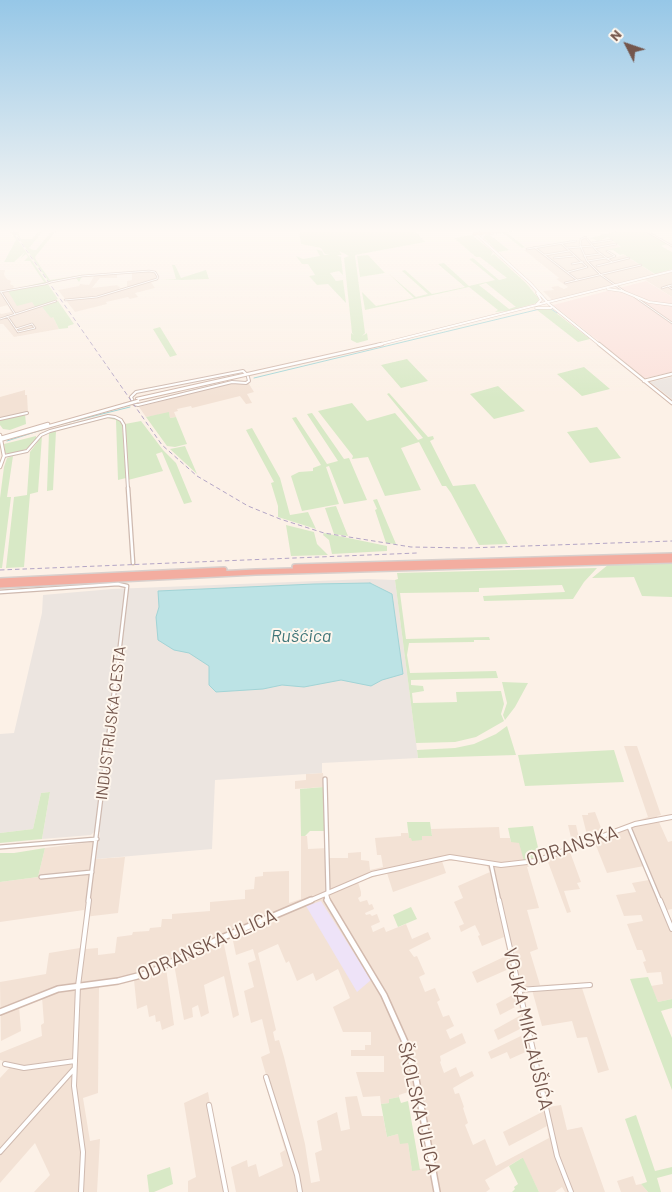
<!DOCTYPE html>
<meta charset="utf-8">
<style>
body{margin:0}
#map{position:relative;width:672px;height:1192px;overflow:hidden;background:#fcf1e7;font-family:Barlow,sans-serif}
canvas{display:block}
.north{position:absolute;left:602px;top:20px;width:50px;height:50px;-webkit-text-stroke:4px #fef6ed;paint-order:stroke;rotate:311deg;font-size:14px;font-weight:700;line-height:20px;text-align:center;color:#74564c}
.north::after{content:'';display:block;margin:auto;width:18px;height:22px;background:#74564c;clip-path:polygon(50% 0,100% 100%,50% 72%,0 100%)}
</style>
<div id="map">
<canvas width="672" height="1192"></canvas>
<div class="north">N</div>
</div>
<script>
const g = document.querySelector('canvas').getContext('2d');
g.lineJoin = 'round';
function paint(path, color) { g.fillStyle = color; g.fill(path, 'evenodd'); }
const toPath = rows => new Path2D(rows.map(r => 'M' + r).join(''));
function stroke(path, color, width, dash) { g.strokeStyle = color; g.lineWidth = width; g.lineCap = dash ? 'butt' : 'round'; g.setLineDash(dash || []); g.stroke(path); }
function label(font, color, halo, rows, align = 'center') {
  g.font = font + ' Barlow,sans-serif'; g.lineWidth = 4; g.setLineDash([]); g.textBaseline = 'middle'; g.strokeStyle = halo; g.fillStyle = color; for (const [text, x, y, turn = 0] of rows) {
    g.save(); g.translate(x, y); g.rotate((+turn || 0) * Math.PI / 180); g.textAlign = isNaN(turn) ? turn : align; if (halo) g.strokeText(text, 0, 0); g.fillText(text, 0, 0); g.restore();
  }
}
paint(toPath([
 [585,238,593,244,612,241,621,248,606,250,616,257,624,255,656,275,552,300,543,291,554,290,551,287,558,286,564,289,568,287,556,279,559,278,524,250,550,244,564,244],
 [0,270,5,270,4,275,7,279,11,281,10,284,14,286,13,289,17,288,17,290,8,291,41,306,51,317,53,317,59,329,14,337,3,324,0,324,0,313,1,314,11,312,8,305,0,307],
 [151,271,156,273,158,280,151,282,155,288,135,293,138,297,130,299,128,297,115,300,106,302,107,304,75,312,58,290,79,286,80,284,89,285,94,276,117,274,117,278,100,278,92,288,118,285,117,286,120,287,119,289,127,287,127,281,132,280,132,273],
 [672,272,672,297,644,279],
 [235,382,249,384,254,392,247,394,252,403,246,404,240,396,192,408,191,406,177,409,178,411,174,412,176,417,170,418,169,413,146,417,139,407],
 [25,390,25,395,27,395,28,413,0,420,0,397],
 [624,746,637,746,661,815,657,816,659,822,668,842,672,841,672,909,667,910,672,921,672,999,658,1002,651,986,663,984,661,972,647,973,643,962,646,961,642,950,637,950,627,924,643,921,641,915,624,916,616,895,636,892,632,883,649,880,644,866,607,873,595,843,570,852,581,882,577,883,580,889,564,891,571,912,567,913,548,862,527,867,539,908,527,910,538,949,530,952,540,985,591,982,592,987,582,988,609,1070,598,1073,587,1037,577,1038,572,1021,542,1026,532,990,525,991,522,994,548,1107,561,1105,567,1130,582,1127,605,1192,565,1192,562,1187,555,1192,539,1192,522,1158,485,1180,490,1189,486,1192,236,1192,231,1167,247,1160,248,1167,256,1164,259,1177,283,1166,280,1153,285,1150,263,1077,266,1075,261,1057,270,1053,262,1019,251,1023,244,991,254,987,248,963,256,960,253,949,236,955,232,936,223,940,239,1015,233,1018,224,976,204,985,209,1013,201,1017,198,1005,192,1008,193,1017,184,1020,174,964,166,968,174,1025,162,1030,160,1021,156,1022,155,1015,149,1017,147,1005,137,1009,134,980,99,987,98,1093,83,1098,90,1141,100,1139,97,1192,34,1192,50,1175,35,1143,0,1183,0,1078,13,1064,0,1060,0,1053,42,1036,41,1025,44,1023,42,997,19,1006,21,1031,1,1041,0,982,46,974,49,953,86,947,86,949,98,948,98,955,115,953,117,937,132,935,133,932,149,931,150,928,161,927,162,919,172,919,172,914,210,911,210,902,245,899,245,890,254,889,255,877,263,876,263,872,289,871,289,903,301,899,301,836,307,836,308,849,328,848,329,858,348,858,348,853,361,852,361,860,369,861,370,870,383,867,381,855,377,855,375,838,401,836,401,833,408,833,409,837,422,840,422,836,432,835,431,829,499,827,500,838,510,838,511,842,519,842,538,858,573,846,568,825,576,825,580,842,588,839,582,815,588,815,588,813,595,812,603,833,648,817],
 [442,861,457,861,487,866,490,872,458,886,463,898,454,902,464,924,459,926,461,932,475,925,480,935,478,936,482,946,504,937,508,955,472,972,477,983,511,968,516,993,496,1004,500,1015,519,1005,521,1015,494,1030,498,1040,524,1027,525,1034,488,1052,491,1059,507,1052,510,1059,530,1050,544,1111,503,1132,509,1146,547,1126,549,1138,496,1166,485,1139,473,1145,465,1125,468,1123,463,1108,464,1107,459,1093,455,1094,453,1088,474,1076,472,1071,460,1077,456,1067,444,1073,440,1062,441,1061,440,1056,466,1043,462,1033,450,1039,446,1030,454,1026,449,1015,443,1017,437,1002,440,1000,435,988,425,992,419,977,425,974,417,956,414,957,409,950,431,939,428,932,412,939,406,924,386,932,384,927,373,932,371,926,380,922,377,914,372,916,370,914,366,915,365,913,374,909,372,904,369,905,367,900,360,902,358,898,361,896,361,892,358,882,387,873,393,892,446,873],
 [278,944,286,963,289,961,297,981,313,973,316,981,338,969,350,998,333,1007,343,1032,371,1032,371,1045,365,1045,365,1050,351,1050,351,1056,384,1056,384,1072,356,1072,363,1097,380,1096,381,1104,389,1103,389,1099,399,1097,399,1095,414,1090,428,1168,412,1170,408,1143,398,1134,387,1137,383,1116,362,1116,357,1096,345,1097,350,1129,341,1131,337,1112,317,1121,322,1150,315,1153,320,1181,311,1183,305,1144,284,1057,279,1040,275,1041,273,1032,276,1030,258,953],
 [323,773,324,787,295,789,295,781,306,780,306,774],
 [99,841,96,859,125,857,118,913,84,917,84,910,0,922,0,882,38,877,45,848],
 [208,1092,226,1192,188,1192,188,1181,196,1177,184,1103],
 [633,1176,636,1185,641,1184,648,1192,621,1192,617,1181]
]), '#f3e2d5');
paint(toPath([
 [646,281,672,297,672,372,645,378,553,305]
]), '#fbe1db');
paint(toPath([
 [672,377,672,399,650,382],
 [368,579,395,580,418,758,322,763,322,773,215,780,212,849,96,859,100,832,94,832,91,835,42,839,50,792,41,793,33,829,0,833,0,734,14,733,42,613,43,595,112,589]
]), '#ece5e0');
paint(toPath([
 [321,901,371,980,357,992,306,906]
]), '#eee3f8');
paint(toPath([
 [10,231,12,231,58,299,36,308,32,302,17,306,8,291,44,282,30,261,24,261,28,257,26,254,20,259,25,252,14,262,4,262,16,240],
 [14,231,20,231,18,233,21,239,32,239,39,231,43,231,29,248,33,250,36,250,52,231,56,231,35,257,36,260,50,280,83,275,79,282,76,278,72,277,49,282],
 [299,231,415,231,425,242,355,255,365,333,362,336,367,333,368,340,357,343,351,340,351,333,354,335,352,333,344,258,349,256,339,251,342,255,337,255,341,257,343,275,339,271,330,273,336,281,343,280,346,303,328,284,317,285,309,276,315,275,308,264,302,264,296,256,303,259,320,256,316,249,322,251,324,255,329,255,325,254,321,248,301,244],
 [515,231,507,233,525,247,522,248,503,233,490,235,509,250,498,252,483,237,485,235,503,232],
 [617,231,644,231,668,244,661,246,672,252,672,269,655,274,623,254,620,255,613,250,605,250,621,247,608,237,598,241,590,238],
 [472,235,493,252,491,256,494,254,526,283,539,299,537,303,507,311,495,312,498,310,469,287,365,310,362,292,376,306,414,298,388,273,416,297,428,294,402,271,405,270,432,294,465,287,438,264,444,263,469,286,495,280,469,259,473,258,499,280,507,278,480,257,476,257,454,238],
 [486,283,516,307,515,307,509,309,479,285],
 [368,255,384,272,385,273,360,277,357,256],
 [172,265,175,265,181,278,206,270,209,279,182,280,160,279,176,279],
 [58,301,74,324,68,326,68,328,59,329,53,317,51,318,42,307],
 [546,308,551,309,590,339,578,342,537,310],
 [160,327,177,355,170,357,153,329],
 [407,359,428,381,401,388,381,365],
 [584,367,610,389,582,396,557,374],
 [498,386,525,411,494,419,470,394],
 [389,393,428,437,433,436,434,439,430,441,453,486,475,484,508,544,479,545,451,493,446,486,442,486,419,442,401,448,421,490,385,496,368,457,352,459,353,456,318,411,352,403,367,421,395,413,418,440,423,438,387,394],
 [169,412,170,418,176,417,187,444,175,447,167,446,146,417],
 [312,413,344,459,349,458,367,500,344,504,329,466,326,467,339,504,302,511,291,476,299,472,313,471,313,468,321,465,292,418,296,417,327,464,338,461,307,414],
 [25,414,26,424,10,430,3,429,0,425,0,420],
 [107,417,116,418,122,423,126,478,118,480,116,420,107,418,56,431,53,490,47,491,49,432],
 [141,421,163,450,176,463,192,502,184,504,162,452,156,454,163,471,128,480,125,424],
 [597,427,621,458,590,463,567,432],
 [252,428,280,478,290,515,308,512,316,529,278,517,278,506,271,483,274,482,246,430],
 [36,436,36,439,29,448,12,454,5,453,4,444],
 [42,436,38,492,30,494,24,567,6,568,14,497,27,495,30,452],
 [185,446,197,474,170,449],
 [13,456,7,497,11,497,2,568,0,568,0,498,4,467,7,458],
 [377,499,396,544,386,543,375,510,377,509,373,500],
 [336,506,348,536,334,534,325,508],
 [286,525,314,532,317,544,328,555,291,556],
 [324,533,387,546,387,551,332,554,329,540,323,535],
 [672,562,672,597,642,596,634,577,592,578,609,564],
 [597,568,584,582,573,599,484,601,483,596,565,592,562,585,479,588,479,592,400,593,406,639,489,637,490,640,474,640,474,642,409,643,407,655,410,673,496,671,498,678,411,680,411,685,423,686,424,691,412,693,413,703,457,702,456,692,501,691,504,704,501,714,504,721,476,737,455,742,416,743,395,580,398,579,397,573],
 [502,682,528,683,515,707,505,720,503,715,507,703],
 [507,726,516,755,418,758,417,750,455,748,474,744,496,734],
 [614,750,624,782,525,786,518,755],
 [324,787,325,831,310,831,305,836,301,836,300,789],
 [50,792,42,839,0,843,0,833,33,829,41,793],
 [407,822,430,822,432,836,422,836,422,840,412,841,411,838,409,838],
 [533,826,540,856,524,861,519,843,511,842,508,828],
 [45,848,38,877,0,882,0,853,14,853],
 [411,907,417,919,398,927,393,915],
 [648,977,658,1002,672,999,672,1008,661,1011,672,1038,672,1090,630,979],
 [399,1097,401,1103,408,1101,420,1170,412,1171,408,1143,400,1144,398,1134,387,1137,381,1104,389,1103,389,1099],
 [636,1115,655,1171,672,1167,672,1174,657,1178,661,1192,648,1192,641,1184,647,1182,625,1119],
 [522,1158,523,1158,539,1192,512,1192,515,1189,514,1187,518,1184,509,1166],
 [170,1167,173,1184,154,1192,149,1192,147,1175]
]), '#d8e9c6');
const water = toPath([
 [370,583,392,594,403,674,382,680,371,686,341,680,304,687,282,685,263,689,216,692,209,685,209,666,189,653,174,650,158,640,156,617,159,607,158,591,314,584,370,583]
]);
paint(water, '#bce3e5');
stroke(water, '#a2d4d6', 1);
stroke(toPath([
 [551,309,557,313],
 [254,378,540,309],
 [7,441,54,426,130,407]
]), '#a2d4d6', 1);
const streetFar4 = toPath([
 [646,231,672,246],
 [586,237,581,239,580,245,587,261,601,275,625,292],
 [587,239,597,251,612,262],
 [592,243,612,240],
 [562,244,587,267,568,272],
 [534,247,577,280],
 [567,248,592,246],
 [594,248,616,244],
 [527,249,576,241],
 [607,251,615,256,607,259],
 [545,255,569,251],
 [584,256,600,254],
 [554,258,574,256],
 [588,261,606,258],
 [572,264,583,262],
 [597,266,629,258],
 [51,282,82,276,149,271,155,272,158,277,157,279,97,297,65,300],
 [565,283,641,265],
 [672,285,668,286,672,289],
 [662,288,668,286],
 [0,292,45,284],
 [1,292,15,314],
 [635,297,672,323],
 [7,316,16,329],
 [0,319,56,301],
 [32,324,35,328,18,332,16,329,32,324]
]);
const streetFar3 = toPath([
 [246,374,243,371,136,392,131,397,134,404,138,405,232,382,246,383,249,381,248,377],
 [0,419,27,413],
 [4,456,27,451,41,435,50,431,108,416,115,417,121,420,124,425,128,489]
]);
const streetFar2 = toPath([
 [128,488,133,563],
 [0,592,118,584,127,586,117,671]
]);
const streetFar1 = toPath([
 [325,779,328,892],
 [629,827,660,901],
 [0,847,97,839],
 [491,864,499,901],
 [41,877,92,872],
 [88,901,117,669]
]);
const street = toPath([
 [499,900,557,1156,571,1192],
 [660,900,672,929],
 [519,990,590,985],
 [5,1064,24,1068,75,1061],
 [266,1077,297,1175,300,1192],
 [209,1105,226,1192],
 [0,1152,74,1069],
 [81,1192,83,1152,74,1086,78,986,89,900]
]);
const secondaryFar3 = toPath([
 [476,234,530,283,549,304,600,345],
 [608,289,622,291,649,302,672,305],
 [537,293,541,300,537,304],
 [536,308,551,308],
 [377,345,672,271]
]);
const secondaryFar2 = toPath([
 [599,344,672,403],
 [644,381,672,374],
 [137,399,382,344],
 [0,435,4,456,0,467],
 [0,438,48,424],
 [0,440,124,405]
]);
const secondaryFar1 = toPath([
 [326,894,328,901],
 [309,901,372,874,450,857,501,865,536,861,635,824,672,817]
]);
const secondary = toPath([
 [327,900,384,995,405,1042,416,1079,437,1192],
 [0,1012,58,989,118,981,149,973,219,939,311,900]
]);
const primary = toPath([
 [474,234,498,231]
]);
const highway = toPath([
 [295,567,672,556],
 [0,581,224,570],
 [0,585,256,572,672,560]
]);
stroke(streetFar4, '#cfbab0', 2.5);
stroke(streetFar3, '#cfbab0', 4);
stroke(streetFar2, '#cfbab0', 5);
stroke(streetFar1, '#cfbab0', 5.5);
stroke(street, '#cfbab0', 6);
stroke(secondaryFar3, '#d2baae', 3);
stroke(secondaryFar2, '#d2baae', 4.5);
stroke(secondaryFar1, '#d2baae', 6);
stroke(secondary, '#d2baae', 8);
stroke(primary, '#d8d0cd', 4);
stroke(highway, '#d8d0cd', 8);
stroke(streetFar4, '#fff', 1);
stroke(streetFar3, '#fff', 2);
stroke(streetFar2, '#fff', 2.5);
stroke(streetFar1, '#fff', 3);
stroke(street, '#fff', 4);
stroke(secondaryFar3, '#fff', 2);
stroke(secondaryFar2, '#fff', 2.5);
stroke(secondaryFar1, '#fff', 4);
stroke(secondary, '#fff', 5);
stroke(primary, '#f7cea2', 2.5);
stroke(highway, '#f3ada0', 5);
stroke(toPath([
 [13,231,162,445,197,476,248,506,280,519,324,533,411,547,467,548,672,541],
 [0,570,417,553]
]), '#b3a5c5', 1, [4.5, 3]);
const streetBridge = toPath([
 [45,284,51,282]
]);
const secondaryBridge = toPath([
 [124,405,138,401]
]);
stroke(streetBridge, '#cfbab0', 2.5, []);
stroke(secondaryBridge, '#d2baae', 4.5, []);
stroke(streetBridge, '#fff', 1);
stroke(secondaryBridge, '#fff', 2.5);
const sky = g.createLinearGradient(0, 0, 0, 398);
sky.addColorStop(0, '#96c7e7');
sky.addColorStop(0.58, '#fef9f4');
sky.addColorStop(1, '#fef9f400');
g.fillStyle = sky;
g.fillRect(0, 0, 672, 398);
label('16px', '#74564c', '#fef6ed', [
 ["INDUSTRIJSKA CESTA",111,723,-83]
]);
label('italic 18px', '#407679', '#fef6ed', [
 ["Rušćica",301,636]
]);
label('19px', '#74564c', '#fef6ed', [
 ["ODRANSKA",572,846,-18],
 ["ODRANSKA ULICA",207,945,-24],
 ["VOJKA MIKLAUŠIĆA",528,1029,77],
 ["ŠKOLSKA ULICA",419,1108,77]
]);
</script>
